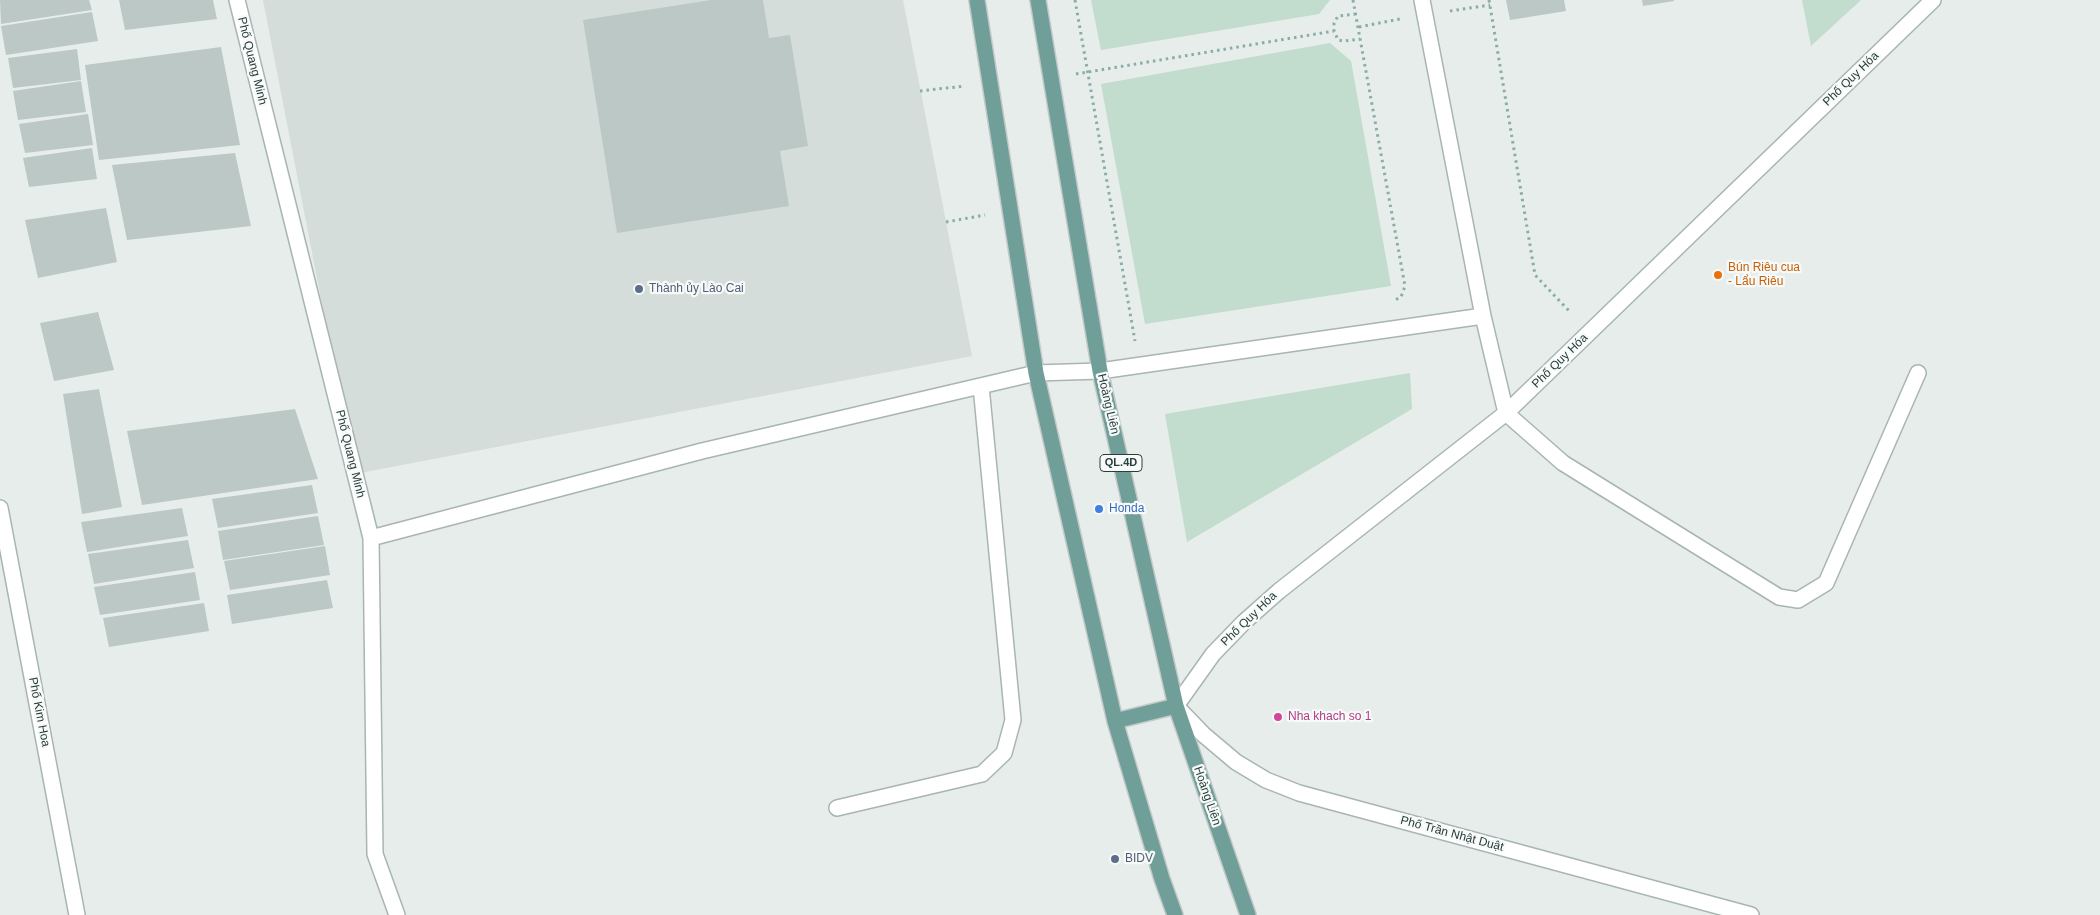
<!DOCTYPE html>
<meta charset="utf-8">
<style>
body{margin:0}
canvas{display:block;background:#e6edeb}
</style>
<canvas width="2100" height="915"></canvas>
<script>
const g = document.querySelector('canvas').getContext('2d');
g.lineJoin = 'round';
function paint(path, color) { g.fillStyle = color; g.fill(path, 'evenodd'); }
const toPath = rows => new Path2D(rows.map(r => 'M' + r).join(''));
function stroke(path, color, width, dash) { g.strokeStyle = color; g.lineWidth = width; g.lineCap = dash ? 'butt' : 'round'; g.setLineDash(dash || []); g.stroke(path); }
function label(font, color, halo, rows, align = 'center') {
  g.font = font + ' Arial,sans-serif'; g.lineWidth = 4.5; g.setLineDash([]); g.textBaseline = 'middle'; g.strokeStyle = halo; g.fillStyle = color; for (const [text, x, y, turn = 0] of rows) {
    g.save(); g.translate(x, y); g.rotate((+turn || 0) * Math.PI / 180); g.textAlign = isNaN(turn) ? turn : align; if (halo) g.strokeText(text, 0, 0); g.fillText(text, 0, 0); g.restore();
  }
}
paint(toPath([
 [263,0,903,0,972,356,355,474]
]), '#d4ddda');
paint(toPath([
 [1091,0,1330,0,1319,14,1101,50],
 [1802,0,1861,0,1811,46],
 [1330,43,1351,61,1391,286,1145,324,1101,84],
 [1410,373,1412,409,1187,542,1165,414]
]), '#c2dccd');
paint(toPath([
 [0,0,89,0,92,10,1,24],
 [119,0,213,0,217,19,125,30],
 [711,0,763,0,769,38,790,35,808,146,780,151,789,206,617,233,583,20],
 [1506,0,1564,0,1566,11,1510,20],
 [1642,0,1674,0,1674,1,1643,6],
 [92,12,98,41,6,55,1,26],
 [221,47,240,145,99,160,85,65],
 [77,49,81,80,13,88,8,58],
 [81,81,86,112,18,120,13,91],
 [88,114,93,145,25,153,19,124],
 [92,148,97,179,29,187,23,158],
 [235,153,251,226,127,240,112,165],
 [106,208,117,262,38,278,25,220],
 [98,312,114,370,54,381,40,323],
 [99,389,122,507,82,514,63,394],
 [295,409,318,479,142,505,127,431],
 [312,485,318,513,218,528,212,499],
 [182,508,188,536,87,552,81,522],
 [318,516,324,545,223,560,218,531],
 [188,540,194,568,94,584,88,554],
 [325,546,330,575,230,590,224,561],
 [195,572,200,600,100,615,94,587],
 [327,580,333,608,232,624,227,595],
 [204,603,209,631,109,647,103,618]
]), '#bcc8c5');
const minor = toPath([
 [237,0,371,538,375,854,397,915],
 [1422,0,1483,316,1506,413,1563,463,1779,597,1798,600,1826,583,1918,373],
 [0,508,77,915],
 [371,538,702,451,1036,373,1100,371,1483,316],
 [837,808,982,774,1004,753,1013,720,981,386],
 [1751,915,1299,793,1266,780,1236,762,1204,735,1176,706,1213,654,1244,622,1279,591,1506,413,1933,0]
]);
const major = toPath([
 [977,0,1036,373,1115,721,1162,879,1175,915],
 [1038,0,1100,371,1176,706,1248,915],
 [1115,721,1176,706]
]);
stroke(minor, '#a9b5b3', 18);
stroke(major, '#c3c9c8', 18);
stroke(toPath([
 [1075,0,1135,341],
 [1353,0,1405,286,1401,297,1393,301],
 [1489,0,1535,275,1571,313],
 [1450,11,1490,5],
 [1356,14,1338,16,1334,23,1334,31,1338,40,1344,41,1360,39],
 [1359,27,1400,19],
 [1076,74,1334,31],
 [920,91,965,86],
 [946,222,985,215]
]), '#8aada8', 3, [2.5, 4]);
stroke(minor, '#fff', 15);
stroke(major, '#709e99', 15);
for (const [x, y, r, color] of [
 [1718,275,5,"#e8710a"],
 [639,289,5,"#5c6f8a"],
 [1099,509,5,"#3f7fe0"],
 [1278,717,5,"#d1479c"],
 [1115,859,5,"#5c6f8a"]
]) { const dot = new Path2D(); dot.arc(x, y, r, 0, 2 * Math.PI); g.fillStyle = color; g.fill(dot); stroke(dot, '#f7faf9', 2); }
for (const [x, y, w] of [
 [1121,463,42]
]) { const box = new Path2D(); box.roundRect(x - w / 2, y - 8.5, w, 17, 4); g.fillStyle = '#f7faf9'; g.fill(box); stroke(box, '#273e3b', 1); }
label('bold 11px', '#273e3b', null, [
 ["QL.4D",1121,463]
]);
label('12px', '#273e3b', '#f7faf9', [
 ["Phố Quang Minh",252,61,76],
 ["Phố Quy Hóa",1851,79,-44],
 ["Phố Quy Hóa",1560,361,-44],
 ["Hoàng Liên",1108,404,77],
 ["Phố Quang Minh",350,454,76],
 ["Phố Quy Hóa",1249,619,-44],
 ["Phố Kim Hoa",39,712,79],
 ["Hoàng Liên",1207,796,71],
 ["Phố Trần Nhật Duật",1452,834,15]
]);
label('12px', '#c56008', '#f7faf9', [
 ["Bún Riêu cua",1728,268],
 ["- Lẩu Riêu",1728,282]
], 'left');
label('12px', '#4e5e75', '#f7faf9', [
 ["Thành ủy Lào Cai",649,289],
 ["BIDV",1125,859]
], 'left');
label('12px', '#366cbe', '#f7faf9', [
 ["Honda",1109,509]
], 'left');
label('12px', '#b23c85', '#f7faf9', [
 ["Nha khach so 1",1288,717]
], 'left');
</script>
